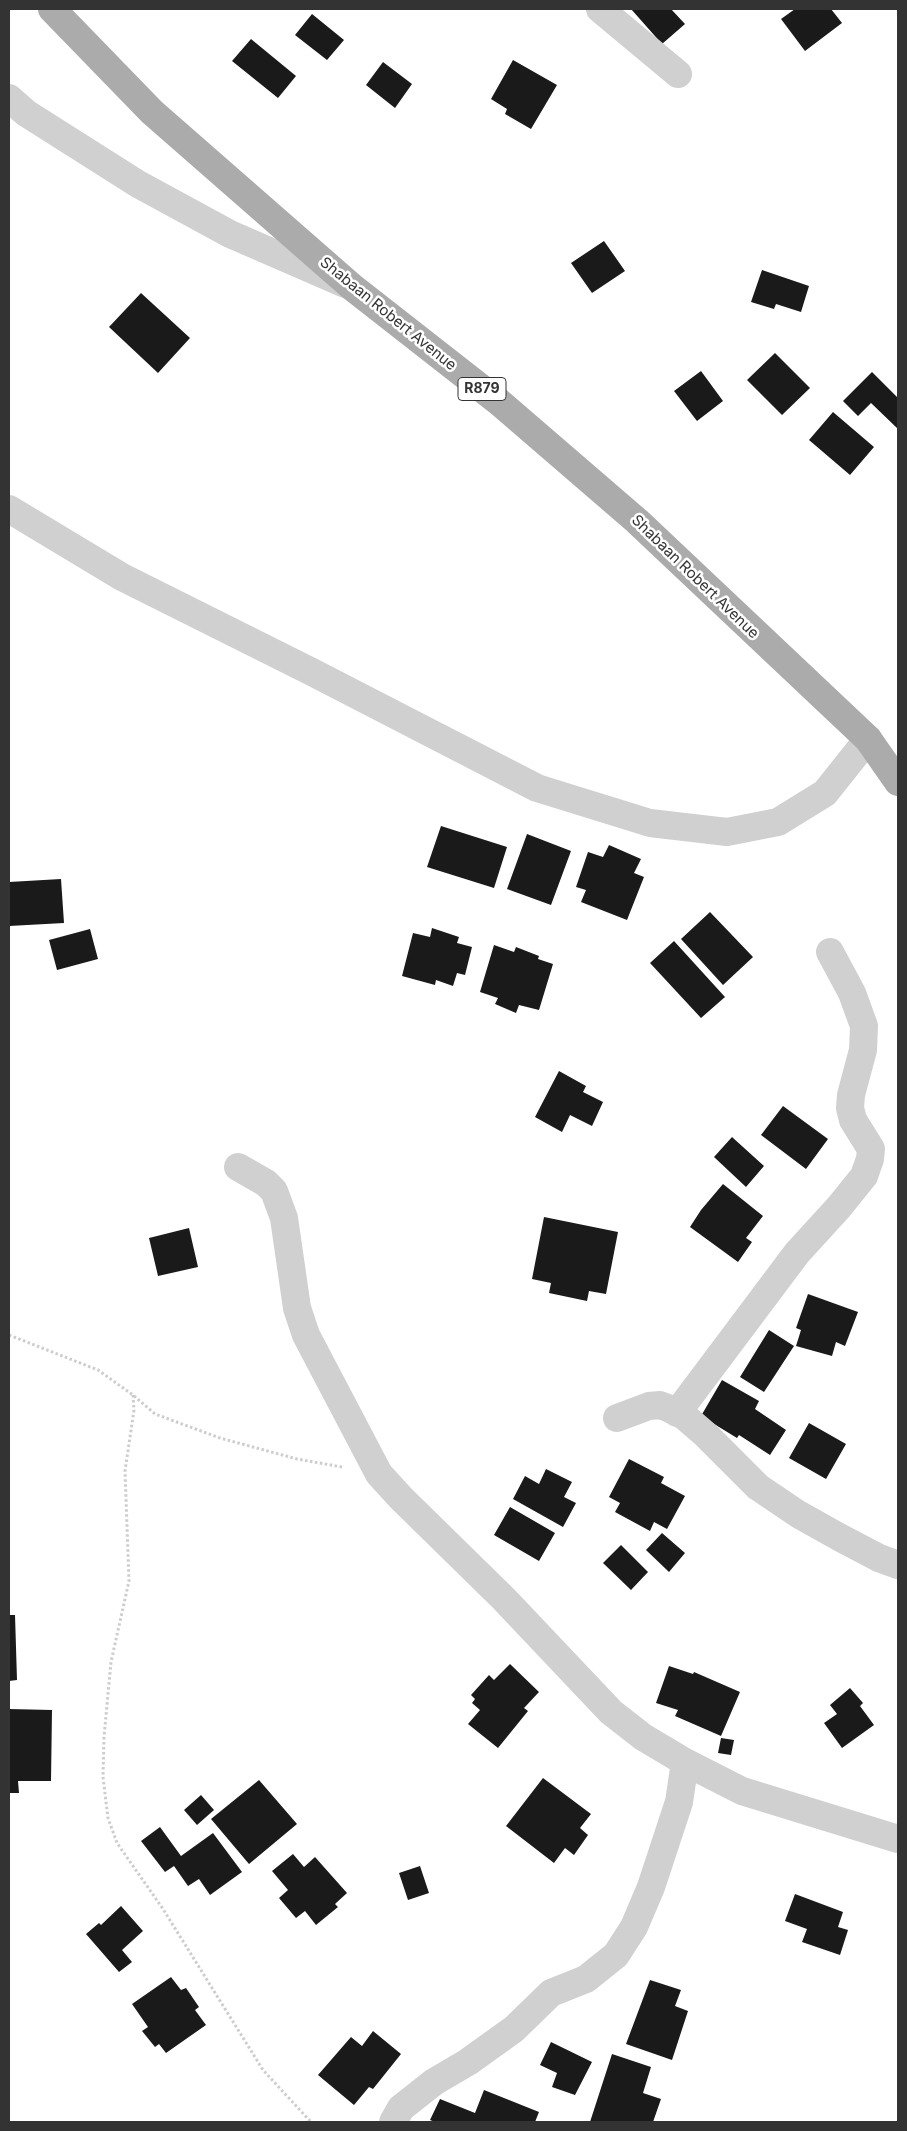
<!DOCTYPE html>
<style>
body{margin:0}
#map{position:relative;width:907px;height:2131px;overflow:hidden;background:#fff;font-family:Inter,sans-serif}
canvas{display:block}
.frame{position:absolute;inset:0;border:10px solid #333;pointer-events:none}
</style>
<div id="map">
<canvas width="907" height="2131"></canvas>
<div class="frame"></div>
</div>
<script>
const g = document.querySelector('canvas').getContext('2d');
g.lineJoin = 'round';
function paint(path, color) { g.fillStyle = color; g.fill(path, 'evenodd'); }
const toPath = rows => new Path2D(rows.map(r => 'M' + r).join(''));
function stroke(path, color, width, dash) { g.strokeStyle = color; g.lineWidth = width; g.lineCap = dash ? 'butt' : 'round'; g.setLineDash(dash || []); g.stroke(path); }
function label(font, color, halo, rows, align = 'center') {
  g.font = font + ' Inter,sans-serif'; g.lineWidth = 5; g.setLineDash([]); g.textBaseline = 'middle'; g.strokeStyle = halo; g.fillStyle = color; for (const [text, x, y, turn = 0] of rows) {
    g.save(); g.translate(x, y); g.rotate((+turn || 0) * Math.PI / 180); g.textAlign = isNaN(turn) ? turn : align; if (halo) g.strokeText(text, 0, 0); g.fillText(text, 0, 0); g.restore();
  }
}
paint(toPath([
 [631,9,671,9,685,24,662,44],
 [795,9,831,9,842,23,805,51,781,19],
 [312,14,344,40,327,60,295,35],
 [251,39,296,76,278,98,232,61],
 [513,60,557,85,531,129,505,114,507,109,491,99],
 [383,62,412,84,395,108,366,85],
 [604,241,625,271,592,293,571,263],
 [762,270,809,286,801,312,776,304,774,309,751,302],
 [141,293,190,338,158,373,109,327],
 [775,353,810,388,782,415,747,380],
 [701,371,723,401,697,421,674,391],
 [872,372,898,398,898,429,871,403,858,416,843,401],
 [833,412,874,447,850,475,809,440],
 [441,826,507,847,494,888,427,867],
 [527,834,571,851,551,905,507,889],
 [609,845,641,859,634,873,644,877,627,920,581,902,586,890,576,887,588,852,603,857],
 [61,879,64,923,9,926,9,882],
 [710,912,753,957,723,985,681,939],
 [432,928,459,937,457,943,472,947,465,975,457,973,453,986,436,980,435,985,402,976,413,933,430,937],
 [90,929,98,959,57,970,49,940],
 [674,941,725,997,701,1018,650,963],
 [494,945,514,952,516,947,539,956,538,959,553,964,539,1010,519,1005,516,1013,495,1004,498,998,480,992],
 [559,1071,586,1086,583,1092,603,1102,592,1126,570,1115,562,1132,535,1117],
 [783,1106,828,1139,806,1169,761,1135],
 [732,1137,764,1166,746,1187,714,1157],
 [723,1184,763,1216,746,1238,752,1242,738,1262,690,1227,701,1210],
 [544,1217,618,1232,606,1294,589,1291,587,1301,549,1293,551,1283,532,1279],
 [189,1228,198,1267,158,1276,149,1238],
 [808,1294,858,1312,845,1346,836,1342,832,1356,796,1346,801,1330,796,1328],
 [769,1330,794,1346,764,1392,740,1377],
 [722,1380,759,1401,755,1409,786,1430,770,1455,739,1435,737,1438,701,1416],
 [809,1423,846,1444,826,1479,789,1458],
 [629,1459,664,1477,661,1483,685,1496,667,1529,654,1522,650,1531,615,1512,620,1503,609,1497],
 [546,1469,572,1482,564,1497,576,1503,563,1527,513,1499,525,1476,539,1484],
 [510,1507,555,1533,539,1561,494,1535],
 [662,1533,685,1553,669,1572,646,1550],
 [621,1545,648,1572,631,1590,603,1563],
 [9,1615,15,1615,17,1680,9,1681],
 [510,1664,539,1692,524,1708,528,1711,498,1748,468,1724,480,1710,472,1703,475,1699,471,1695,489,1675,494,1680],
 [669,1666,693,1674,694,1672,740,1692,721,1736,675,1716,678,1710,656,1703],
 [850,1688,863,1703,860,1706,874,1725,842,1748,824,1723,837,1714,830,1705],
 [9,1709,52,1710,51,1781,18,1781,19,1793,9,1793],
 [721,1738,734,1740,731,1755,718,1753],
 [543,1778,591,1814,580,1828,588,1835,574,1855,565,1848,554,1863,506,1826],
 [259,1780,297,1824,249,1864,211,1819],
 [201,1795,214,1810,197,1825,184,1810],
 [160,1827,181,1856,213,1833,242,1872,210,1895,199,1879,188,1886,174,1866,165,1872,141,1841],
 [293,1854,304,1867,315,1857,347,1893,335,1904,338,1907,316,1925,305,1911,296,1918,279,1898,288,1890,272,1871],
 [420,1866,429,1893,408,1900,399,1873],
 [795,1894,843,1912,838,1927,848,1930,840,1955,802,1942,807,1929,785,1921],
 [121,1906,143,1931,122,1950,132,1962,119,1972,86,1934,99,1923,101,1925],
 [171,1977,181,1990,186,1988,199,2007,195,2010,206,2025,166,2053,159,2044,155,2047,142,2031,148,2027,132,2004],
 [650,1980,681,1990,675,2006,688,2011,672,2060,626,2044],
 [373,2031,401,2054,373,2089,369,2087,354,2105,318,2075,351,2037,362,2046],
 [551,2042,592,2062,575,2095,552,2087,557,2073,540,2065],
 [612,2054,651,2067,643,2093,661,2099,653,2122,590,2122],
 [484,2090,539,2112,535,2122,435,2122,430,2120,440,2099,475,2113]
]), '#1a1a1a');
stroke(toPath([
 [9,1335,98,1370,133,1395,155,1414,220,1438,297,1459,342,1467],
 [133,1395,134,1410,125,1471,129,1581,111,1662,104,1737,103,1777,108,1818,117,1843,163,1909,263,2070,311,2122]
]), '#cdcdcd', 3, [2.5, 2.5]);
stroke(toPath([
 [600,9,678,74],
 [9,98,26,113,138,184,230,234,345,284],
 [9,509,122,577,312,672,537,788,650,823,727,832,778,822,825,793,868,739],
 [238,1167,266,1183,274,1191,284,1218,297,1308,306,1335,379,1474,401,1498,504,1599,611,1712,643,1737,685,1762,742,1791,898,1839],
 [677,1413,797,1253,839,1207,864,1176,870,1159,871,1149,853,1120,850,1108,851,1095,863,1050,864,1026,852,993,830,952],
 [617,1418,649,1406,660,1405,668,1408,684,1416,706,1435,758,1487,798,1514,839,1537,879,1558,898,1565],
 [393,2122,401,2108,434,2082,468,2062,514,2029,551,1993,586,1979,616,1955,634,1927,651,1887,679,1802,685,1762]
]), '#d0d0d0', 28);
stroke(toPath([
 [52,9,152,112,352,287,499,402,637,521,868,739,898,782]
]), '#ababab', 28);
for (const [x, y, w] of [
 [482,389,48]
]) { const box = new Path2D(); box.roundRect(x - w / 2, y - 11.5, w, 23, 4); g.fillStyle = '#fff'; g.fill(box); stroke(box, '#333', 1); }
label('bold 14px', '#333', null, [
 ["R879",482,389]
]);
label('15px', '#333', '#fff', [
 ["Shabaan Robert Avenue",388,314,39],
 ["Shabaan Robert Avenue",695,577,44]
]);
</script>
